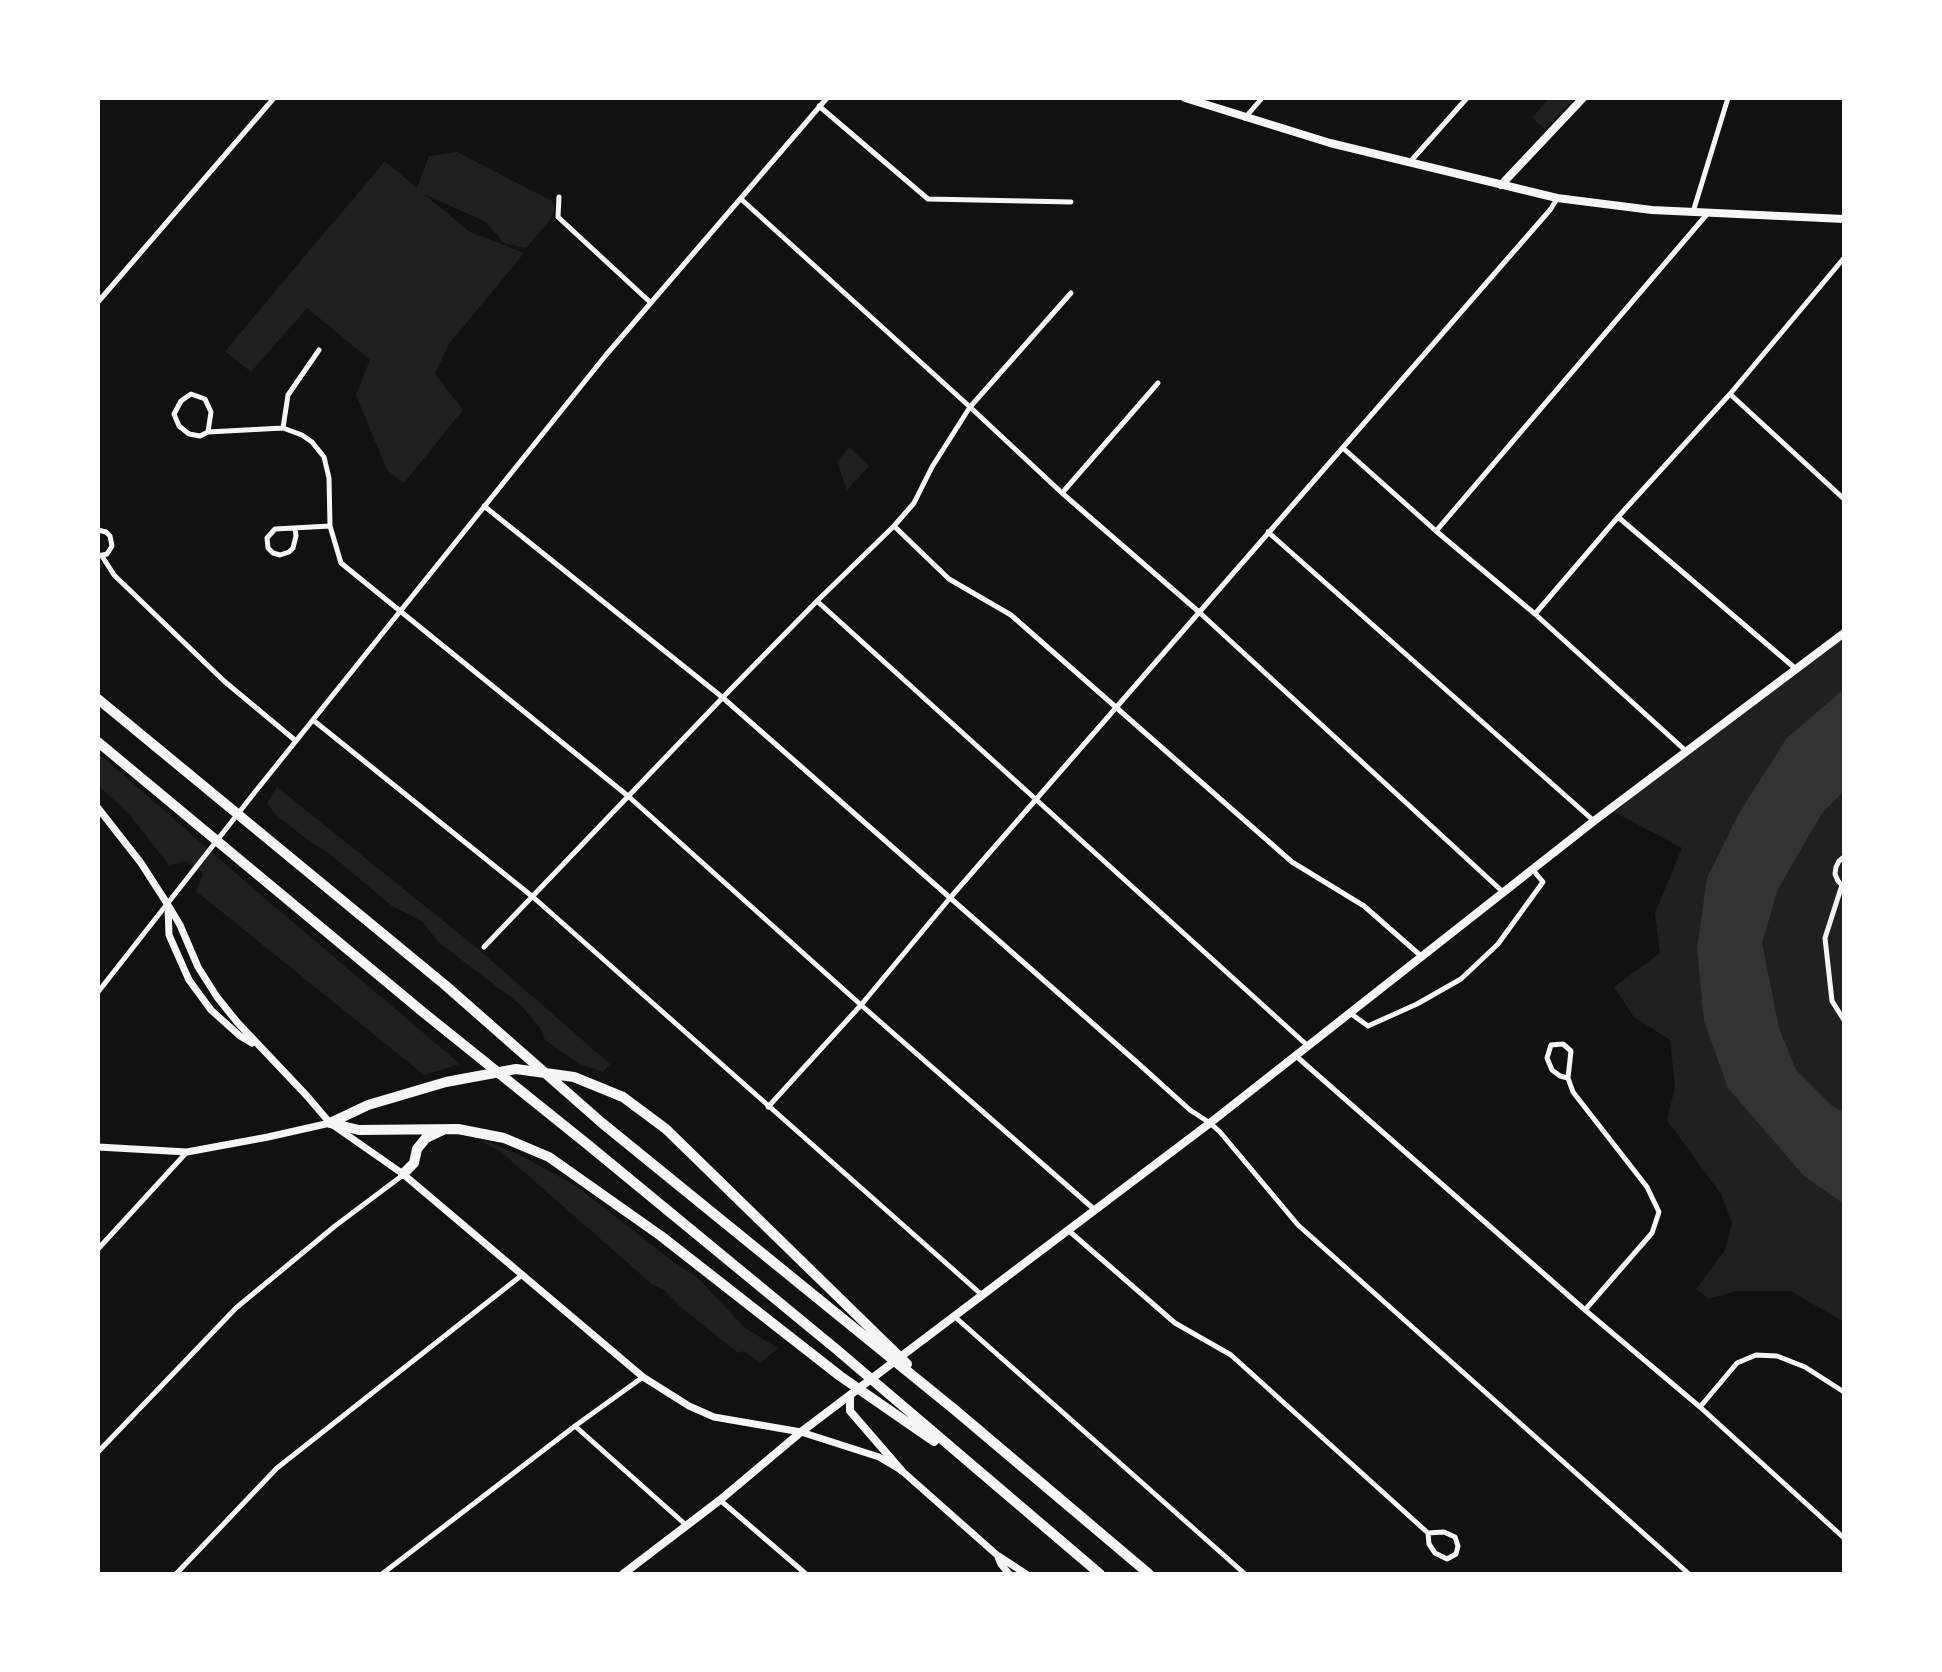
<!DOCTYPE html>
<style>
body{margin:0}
#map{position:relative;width:1942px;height:1672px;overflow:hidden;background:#111;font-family:Barlow,sans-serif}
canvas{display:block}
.frame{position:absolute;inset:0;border:100px solid #fff;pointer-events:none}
</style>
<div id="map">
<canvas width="1942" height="1672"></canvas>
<div class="frame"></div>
</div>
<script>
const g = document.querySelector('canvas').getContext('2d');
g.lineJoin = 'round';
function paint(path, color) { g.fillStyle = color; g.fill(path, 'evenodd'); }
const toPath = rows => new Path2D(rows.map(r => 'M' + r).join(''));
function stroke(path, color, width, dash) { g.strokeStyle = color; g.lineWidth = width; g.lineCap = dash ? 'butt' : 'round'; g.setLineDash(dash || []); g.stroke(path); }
paint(toPath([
 [1549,98,1575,98,1545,129,1532,118],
 [457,152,552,201,555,209,551,219,526,248,504,243,486,222,424,194,470,232,524,253,449,344,435,374,463,410,404,483,387,470,356,395,370,360,307,308,251,372,225,351,385,161,417,188,429,156],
 [849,447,869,466,847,490,837,462],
 [1844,631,1844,1322,1791,1291,1737,1291,1708,1299,1696,1289,1725,1250,1732,1223,1721,1194,1667,1120,1675,1087,1670,1040,1634,1017,1614,987,1660,953,1655,913,1682,848,1614,812],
 [98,753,247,883,460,1064,424,1075,196,891,203,874,186,861,169,865,130,815,98,785],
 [277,787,477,948,610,1064,603,1072,580,1064,545,1040,540,1028,521,1005,438,942,423,922,392,906,330,854,304,837,275,814,267,803],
 [478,1140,491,1143,522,1156,576,1186,671,1260,698,1278,745,1328,778,1348,760,1363,744,1351,738,1353,683,1309,664,1290,653,1285,500,1151]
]), '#202020');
paint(toPath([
 [1844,689,1844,791,1822,813,1778,889,1762,943,1779,1028,1796,1070,1830,1104,1844,1113,1844,1204,1804,1176,1728,1088,1704,1021,1697,949,1707,878,1738,815,1786,739]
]), '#333');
stroke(toPath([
 [819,106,928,199,1071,202],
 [1245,118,1262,98],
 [1410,162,1467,98],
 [559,197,558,217,651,303],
 [741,199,970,407,1062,493,1199,612,1503,892],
 [1693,212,1728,98],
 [98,302,274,98],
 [1730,394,1844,499],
 [283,428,288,395,319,350],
 [208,432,200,436,189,434,179,426,174,414,181,401,191,394,205,399,211,412,208,432,283,428,302,435,312,442,324,457,329,478,330,526,341,563,628,796,861,1005,1095,1210],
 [1343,448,1436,531,1535,614,1686,751],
 [1062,493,1158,383],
 [484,506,722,697,1140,1065,1190,1110,1210,1123,1220,1132,1298,1225,1689,1574],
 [1618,517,1796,669],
 [894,526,949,579,1011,615,1292,862,1364,906,1421,956],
 [295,528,296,536,293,548,289,552,280,555,273,553,268,548,267,538,275,529,330,526],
 [98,530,106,532,110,536,112,546,107,554,98,556],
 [1436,531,1708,213],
 [1268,532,1594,821],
 [102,556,114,575,224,681,296,741],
 [817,601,1308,1046],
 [1535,614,1618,517,1730,394,1844,258],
 [313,720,533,897,982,1295],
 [1842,885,1825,938,1832,1001,1844,1020],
 [1843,886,1838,881,1835,874,1836,867,1839,861,1844,857],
 [484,947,729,691,817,601,894,526,914,503,932,467,970,407,1071,293],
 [98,992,255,792,606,355,827,98],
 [1350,1013,1368,1026,1417,1004,1461,979,1498,944,1543,882,1533,870],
 [1296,1056,1585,1310,1700,1407,1844,1538],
 [1568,1078,1560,1076,1552,1070,1547,1058,1551,1045,1563,1044,1571,1051,1568,1078,1573,1092,1647,1187,1659,1212,1652,1233,1585,1310],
 [768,1107,861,1005,950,898,1550,210,1557,199],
 [1068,1230,1175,1323,1231,1355,1428,1533,1429,1544,1435,1553,1447,1559,1456,1554,1458,1546,1455,1537,1444,1532,1428,1533],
 [98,1249,186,1153],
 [954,1316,1245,1574],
 [1700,1407,1737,1363,1756,1355,1777,1356,1805,1367,1844,1392],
 [575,1426,686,1525],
 [98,1452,236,1308,335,1226,403,1175],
 [720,1500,806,1574],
 [176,1574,277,1468,522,1275],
 [382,1574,575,1426,643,1377]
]), '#f5f5f5', 5);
stroke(toPath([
 [98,808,141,863,168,905,180,925,198,967,217,997,237,1022,307,1096,330,1123,403,1174,643,1377,689,1406,714,1417,801,1432,879,1457,901,1470,997,1555,1026,1574],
 [168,907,169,935,189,980,211,1010,240,1036,252,1043],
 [98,1147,187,1152,268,1137,330,1123],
 [998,1557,1001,1564,1009,1574]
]), '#f5f5f5', 7);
stroke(toPath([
 [1185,98,1330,143,1557,198,1652,210,1844,219],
 [1501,185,1583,98],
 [850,1396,850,1411,901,1470],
 [623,1574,720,1500,801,1432,1210,1123,1594,821,1844,633]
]), '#f5f5f5', 8);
stroke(toPath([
 [98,699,445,985,602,1123,955,1410,1149,1574],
 [98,742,424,1013,587,1144,836,1349,1100,1574],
 [330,1123,368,1105,446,1082,516,1069,574,1077,623,1097,666,1129,907,1364],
 [330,1123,359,1130,458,1129,504,1138,549,1157,661,1236,840,1376,934,1441],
 [403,1174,414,1163,417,1149,426,1138,443,1130]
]), '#f5f5f5', 10);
</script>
